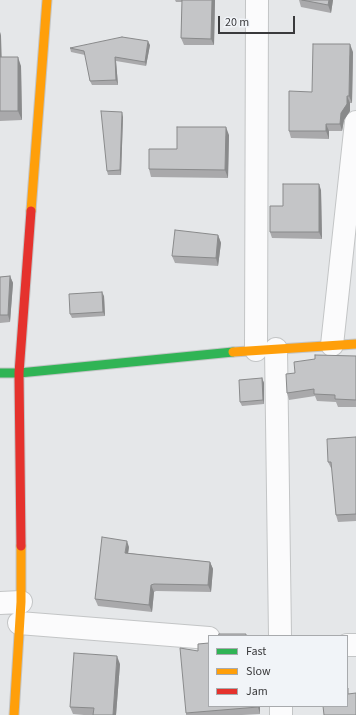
<!DOCTYPE html>
<style>
body{margin:0}
#map{position:relative;width:356px;height:715px;overflow:hidden;background:#e5e7e9;font-family:"Source Sans 3",sans-serif}
canvas{display:block}
.legend{position:absolute;left:208px;top:635px;width:140px;height:72px;box-sizing:border-box;background:#f1f4f8;border:1px solid #a8aaad;margin:0;padding:5px 7px;list-style:none;font-size:12px;color:#3a3a3c}
.legend li{display:flex;align-items:center;gap:8px;height:20px}
.legend b{width:20px;border:1px solid #a8aaad}
.scale{position:absolute;left:218px;top:16px;width:77px;height:18px;box-sizing:border-box;border:2px solid #3a3a3c;border-top:0;padding-left:5px;font-size:12px;line-height:14px;white-space:nowrap;color:#3a3a3c;-webkit-text-stroke:3px #f1f4f8;paint-order:stroke}
</style>
<div id="map">
<canvas width="356" height="715"></canvas>
<ul class="legend">
<li><b style="height:5px;background:#30b455"></b>Fast</li>
<li><b style="height:5px;background:#ff9f0a"></b>Slow</li>
<li><b style="height:5px;background:#e5322d"></b>Jam</li>
</ul>
<div class="scale">20 m</div>
</div>
<script>
const g = document.querySelector('canvas').getContext('2d');
g.lineJoin = 'round';
const toPath = rows => new Path2D(rows.map(r => 'M' + r).join(''));
function stroke(path, color, width, dash) { g.strokeStyle = color; g.lineWidth = width; g.lineCap = dash ? 'butt' : 'round'; g.setLineDash(dash || []); g.stroke(path); }
function paint(path, color) { g.fillStyle = color; g.fill(path, 'evenodd'); }
const street = toPath([
 [332,345,356,122],
 [276,349,280,636],
 [256,350,257,0],
 [0,603,21,602],
 [19,623,209,638],
 [347,645,356,645],
 [281,706,281,715]
]);
const fast = toPath([
 [0,373,19,373,233,352]
]);
const slow = toPath([
 [31,211,47,0],
 [233,352,356,344],
 [14,715,21,602,21,546]
]);
const jam = toPath([
 [21,546,19,373,31,211]
]);
stroke(street, '#c3c5c6', 24);
stroke(fast, '#c3c5c6', 11);
stroke(slow, '#c3c5c6', 11);
stroke(jam, '#c3c5c6', 11);
stroke(street, '#fbfbfc', 22);
stroke(fast, '#30b455', 9);
stroke(slow, '#ff9f0a', 9);
stroke(jam, '#e5322d', 9);
paint(toPath([
 [175,0,215,0,214,45,184,45,181,38,182,2,176,2],
 [299,0,333,0,331,13,301,7],
 [0,32,1,36,1,57,21,66,22,120,0,121],
 [150,45,146,66,116,61,118,85,92,85,90,81,85,55,71,52,70,48],
 [353,52,352,103,350,103,350,111,344,120,342,131,329,131,329,139,291,138,289,131,312,92],
 [123,117,121,175,108,175,107,171],
 [229,135,228,178,151,177,149,169,177,149],
 [321,190,322,239,272,238,270,232,283,206],
 [218,235,221,243,218,266,175,263,172,256],
 [10,276,13,283,10,322,0,323,0,277],
 [104,296,105,316,72,318,70,314],
 [356,356,356,407,338,407,336,402,317,401,315,396,289,400,287,393,295,373],
 [262,378,264,383,264,404,242,406,240,402],
 [356,437,356,521,338,522,336,515,332,468,331,468,328,462],
 [129,547,128,553,210,562,213,569,211,592,156,591,154,592,152,612,98,606,95,599],
 [120,664,116,715,84,715,73,714,70,707],
 [209,706,260,706,260,714,242,715,186,715,186,713]
]), '#a9a9ab');
paint(toPath([
 [212,0,215,0,214,45,211,39],
 [329,0,333,0,331,13,328,5],
 [0,32,1,36,2,67,0,62],
 [148,41,150,45,146,66,145,62],
 [350,44,353,52,352,103,349,96],
 [18,57,21,66,22,120,18,111],
 [115,57,116,61,118,85,116,80],
 [347,96,350,103,350,111,344,120,342,131,340,124,341,113],
 [122,112,123,117,121,175,120,170],
 [326,124,329,131,329,139,326,131],
 [226,127,229,135,228,178,225,170],
 [319,184,321,190,322,239,319,232],
 [218,235,221,243,218,266,216,258],
 [10,276,13,283,10,322,8,315],
 [102,292,104,296,105,316,103,312],
 [262,378,264,383,264,404,263,400],
 [127,541,129,547,127,560,125,553],
 [210,562,213,569,211,592,208,585],
 [151,585,154,592,152,612,149,605],
 [117,656,120,664,116,715,113,715],
 [258,706,260,706,260,714,258,707]
]), '#898a8b');
const building = toPath([
 [182,0,212,0,211,39,181,38,182,0],
 [302,0,329,0,328,5,302,0],
 [122,37,148,41,145,62,115,57,116,80,90,81,84,51,70,48,122,37],
 [313,44,350,44,349,96,347,96,347,104,341,113,340,124,326,124,326,131,289,131,289,91,312,92,313,44],
 [0,57,18,57,18,111,0,111,0,57],
 [101,111,122,112,120,170,107,171,101,111],
 [177,127,226,127,225,170,149,169,149,149,177,149,177,127],
 [283,184,319,184,319,232,270,232,270,206,283,206,283,184],
 [175,230,218,235,216,258,172,256,175,230],
 [10,276,8,315,0,315,0,277,10,276],
 [102,292,103,312,70,314,69,294,102,292],
 [315,355,356,356,356,400,335,399,335,395,314,394,314,389,287,393,286,374,295,373,294,362,315,359,315,355],
 [262,378,263,400,240,402,239,380,262,378],
 [356,437,356,514,336,515,331,462,328,462,327,439,356,437],
 [102,537,127,541,125,553,210,562,208,585,154,584,151,585,149,605,95,599,102,537],
 [219,634,246,634,246,636,218,636,219,634],
 [209,643,209,706,258,706,258,707,186,713,180,648,198,651,198,644,209,643],
 [74,653,117,656,113,715,93,715,94,708,70,707,74,653],
 [347,688,348,688,348,694,356,693,356,715,324,715,323,706,347,706,347,688]
]);
paint(building, '#c4c5c7');
stroke(building, '#898a8b', 1);
</script>
